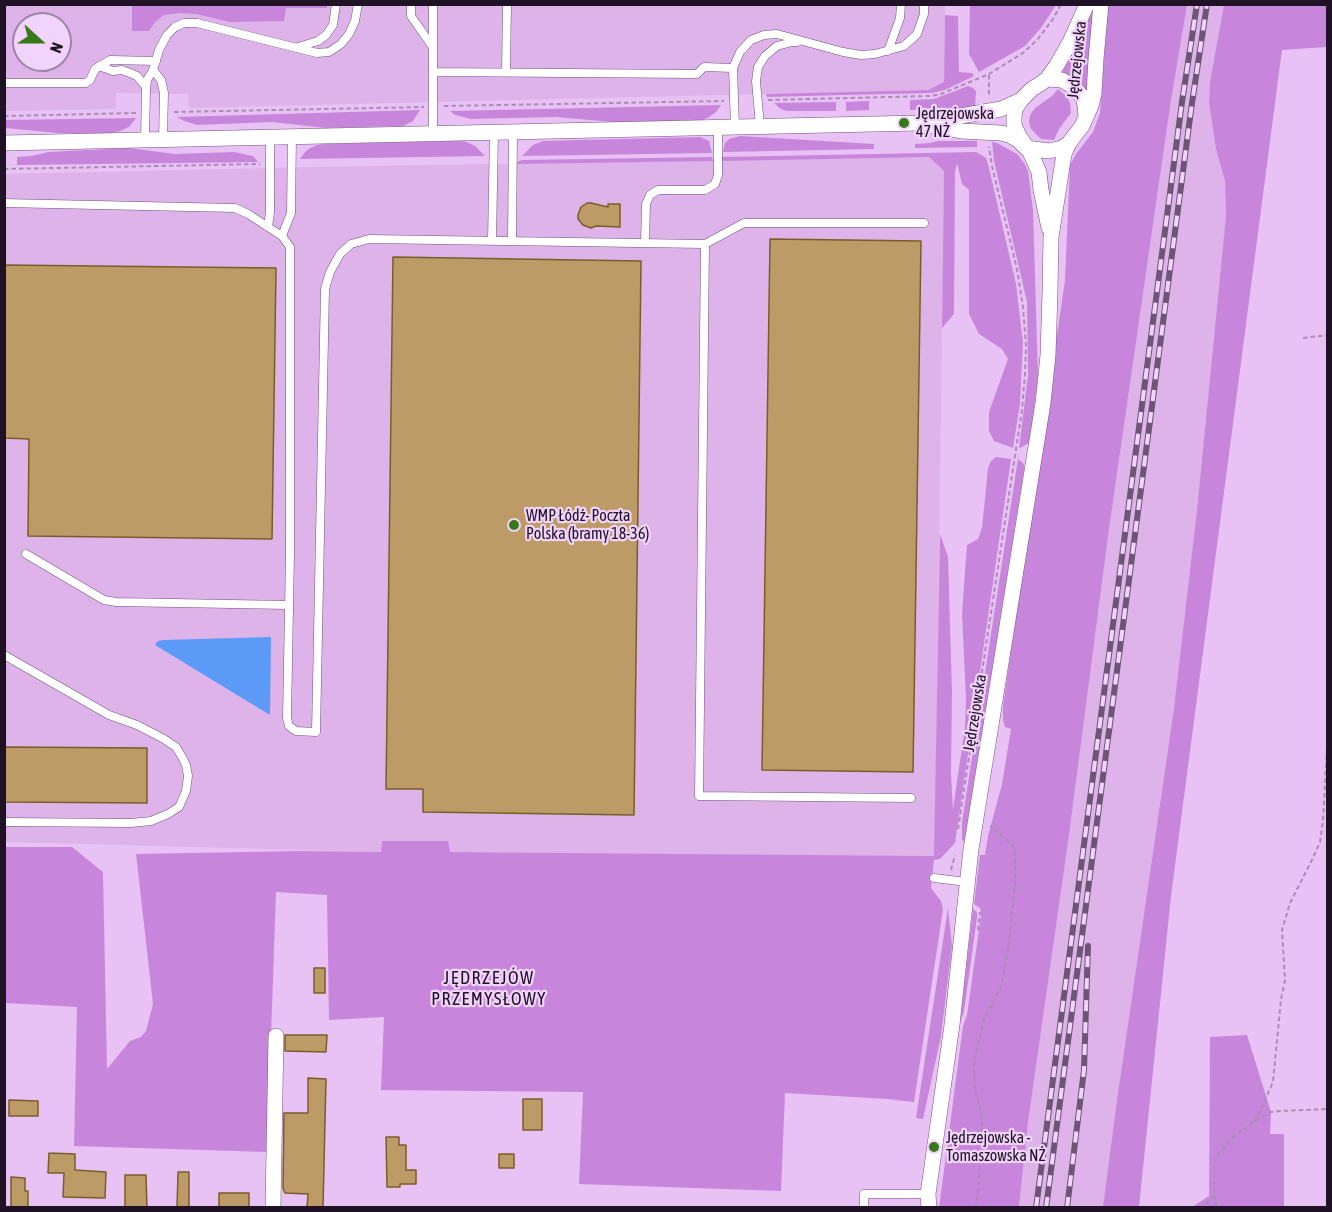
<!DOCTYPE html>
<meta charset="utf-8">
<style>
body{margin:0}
#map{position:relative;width:1332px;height:1212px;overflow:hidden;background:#e9c2f5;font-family:"Asap Condensed",sans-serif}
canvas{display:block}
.frame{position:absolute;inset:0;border:6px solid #1f1224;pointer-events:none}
.north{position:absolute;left:12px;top:12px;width:60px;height:60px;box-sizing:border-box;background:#f1d3fb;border:2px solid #9d86a5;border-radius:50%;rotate:111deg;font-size:16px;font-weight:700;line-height:24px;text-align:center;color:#1f1224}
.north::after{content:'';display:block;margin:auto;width:21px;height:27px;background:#377918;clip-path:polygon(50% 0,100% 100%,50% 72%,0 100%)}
</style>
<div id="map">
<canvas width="1332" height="1212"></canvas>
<div class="frame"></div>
<div class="north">N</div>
</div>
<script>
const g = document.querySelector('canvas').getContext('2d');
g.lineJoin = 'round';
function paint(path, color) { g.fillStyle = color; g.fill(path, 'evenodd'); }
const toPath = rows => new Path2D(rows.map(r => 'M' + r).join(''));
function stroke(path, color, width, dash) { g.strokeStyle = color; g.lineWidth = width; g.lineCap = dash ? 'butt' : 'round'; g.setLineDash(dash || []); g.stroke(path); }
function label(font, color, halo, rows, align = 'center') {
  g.font = font + ' "Asap Condensed",sans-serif'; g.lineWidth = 4.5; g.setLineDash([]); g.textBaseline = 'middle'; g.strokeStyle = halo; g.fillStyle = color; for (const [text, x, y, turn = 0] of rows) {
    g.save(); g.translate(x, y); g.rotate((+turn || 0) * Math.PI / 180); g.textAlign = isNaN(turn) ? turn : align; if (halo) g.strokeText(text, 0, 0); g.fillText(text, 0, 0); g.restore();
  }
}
paint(toPath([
 [4,5,945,5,944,82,928,90,189,108,188,94,116,93,116,109,5,111],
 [24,24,60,24,60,60,24,60],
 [1187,5,1224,5,1210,82,1209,103,1216,149,1225,181,1226,216,1197,510,1174,708,1117,1100,1103,1207,1019,1208,1028,1122,1069,835,1109,529,1171,100],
 [929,157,944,171,935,856,449,852,448,841,383,841,381,852,5,842,5,174,313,167]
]), '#ddb3ea');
paint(toPath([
 [132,5,132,4,327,5,327,8,286,8,284,21,230,22,196,14,180,13,164,15,155,22,149,31,132,31],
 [970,5,970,4,1056,5,1041,28,1025,46,979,72,969,54],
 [1108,5,1187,5,1171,100,1109,529,1069,835,1028,1122,1019,1207,939,1208,963,1026,967,1015,981,915,980,908,974,904,980,855,985,855,988,836,1002,784,1011,729,1005,727,1003,720,1003,706,1065,280,1070,165,1076,154,1093,132,1100,113],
 [1224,5,1327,5,1327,47,1282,50,1171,896,1139,1207,1103,1207,1117,1100,1174,708,1197,510,1226,216,1225,181,1216,149,1209,103,1210,82],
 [1092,12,1095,14,1087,95,1064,74,1063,71],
 [945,15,958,16,959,72,972,73,974,76,945,90,932,93,843,95,767,97,766,94,928,90,944,82],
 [968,86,973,88,976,91,975,108,910,110,910,100,934,99],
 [1058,89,1067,97,1070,103,1071,113,1059,129,1054,140,1041,139,1031,129,1029,122,1030,115,1035,108,1052,96],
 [869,101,869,110,846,111,846,102],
 [836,102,836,111,787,111,781,109,774,103],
 [721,105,716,112,709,117,701,121,612,122,556,117,471,119,455,115,450,111],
 [420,110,413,121,403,126,325,128,272,122,197,125,184,121,177,117],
 [136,118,129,127,120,131,106,134,58,133,5,128,4,120],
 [740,136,874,144,874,149,723,152,725,143,729,139],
 [700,137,709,141,712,153,522,156,533,145,543,141],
 [458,141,464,141,475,146,485,156,300,159,304,153,310,148,317,145,324,144],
 [938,141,977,141,977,147,915,148,915,144,930,143],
 [992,142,997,143,1017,154,1024,163,1028,171,1033,210,1038,376,1030,442,1022,447,1019,448,1028,375,1027,302,994,161],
 [129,148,175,154,234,152,253,156,258,162,17,165,17,157,32,156,48,152],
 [976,152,986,158,988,164,1016,284,1023,343,1020,403,1013,448,994,441,989,431,989,412,1008,359,1002,349,979,334,969,314,969,190,962,184,957,163,955,172,954,314,942,328,944,171,929,157,722,161,722,157],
 [712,157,713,161,516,164,519,161,523,160],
 [996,457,1011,459,955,843,940,859,934,860,931,888,941,901,943,909,914,1102,887,1099,785,1093,781,1191,579,1184,583,1092,381,1090,384,1017,329,1020,327,895,276,892,267,1152,74,1146,77,1007,5,1003,4,847,72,847,103,872,107,1069,130,1041,141,1037,146,1031,153,1004,136,854,302,851,381,852,382,841,448,841,450,852,934,856,940,534,948,557,952,691,951,774,953,809,965,727,966,699,962,613,967,545,978,539,982,528,988,468,991,461],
 [1018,459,1024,464,1024,470,964,843,962,839,962,822],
 [948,908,952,946,941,1036,923,1119,916,1118],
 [973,909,977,912,977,918,964,1011,960,1023],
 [1247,1035,1271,1112,1270,1134,1284,1134,1284,1207,1192,1207,1209,1196,1210,1037]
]), '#c786db');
paint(toPath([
 [271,637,270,715,155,645,158,641,164,640]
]), '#5c9af7');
const building = toPath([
 [587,203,591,203,608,207,608,204,620,204,620,227,596,226,591,228,583,225,578,219,578,215,581,207,587,203],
 [770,239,921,241,913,772,762,770,770,239],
 [393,257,641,261,634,815,423,812,423,789,386,789,393,257],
 [4,265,276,268,272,539,28,536,29,439,4,438,4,265],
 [4,747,147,748,147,803,4,802,4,747],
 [314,968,325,968,325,993,314,993,314,968],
 [285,1035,327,1035,326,1052,285,1051,285,1035],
 [308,1078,326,1079,323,1208,307,1208,308,1194,285,1193,283,1188,284,1113,308,1113,308,1078],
 [523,1099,542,1099,542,1130,523,1130,523,1099],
 [9,1100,38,1101,38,1116,9,1116,9,1100],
 [386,1137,399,1137,399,1145,406,1145,406,1170,416,1170,416,1184,400,1184,400,1187,387,1187,386,1137],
 [49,1153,75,1154,75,1170,106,1172,105,1198,63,1197,64,1173,48,1173,49,1153],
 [499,1154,514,1154,514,1168,499,1168,499,1154],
 [178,1172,189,1172,189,1208,177,1208,178,1172],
 [125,1175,146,1175,147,1208,125,1208,125,1175],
 [11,1177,25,1178,25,1191,28,1191,28,1208,11,1208,11,1177],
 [219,1193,249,1193,249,1208,219,1208,219,1193]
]);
paint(building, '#bc9b66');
stroke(building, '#7b5c28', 1.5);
const lane = toPath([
 [411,4,411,16,432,46],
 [298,47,318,41,326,35,333,25,336,4],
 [888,51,900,18,901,4],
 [99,66,113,71,122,70,130,73,137,76,146,87],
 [153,70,161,80,164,93,163,139],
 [433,72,697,74,704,67,733,68],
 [506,72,507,4],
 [4,83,86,83,90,80,95,69,110,60,156,61],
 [760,126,756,81,758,67,765,56,777,46,792,42,797,42],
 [735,127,733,68,740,52,751,40,764,35,777,34,843,52,861,55,875,54,904,46,917,34,924,14,924,4],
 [433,133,433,4],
 [145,139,146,89,147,80,153,70,159,50,167,35,175,27,184,23,197,23,317,53,329,52,341,44,349,34,355,21,358,4],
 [4,203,235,208,248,214,282,236,290,247,290,554,287,718,289,726,296,731,316,732,325,289,330,272,340,254,351,244,369,239,705,244,699,796,911,798],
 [268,227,270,212,270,136],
 [282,236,291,213,292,136],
 [492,241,494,132],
 [512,241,513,132],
 [645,243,646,204,650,195,658,190,705,190,715,184,718,175,718,127],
 [705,244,744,223,924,223],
 [26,554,104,600,116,602,289,605],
 [4,655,109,715,137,725,164,739,176,747,182,757,186,765,188,776,186,791,179,807,168,814,151,821,131,823,4,822],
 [934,878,967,882],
 [864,1208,864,1194,928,1194]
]);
const street = toPath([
 [1047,79,1062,80,1074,87,1083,98,1085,105,1086,117],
 [929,125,961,131,1001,133,1009,135,1018,140,1024,146],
 [4,143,920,123,1001,109,1021,100],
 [1026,148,1049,151,1062,148,1069,143],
 [1049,228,1041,190,1039,172,1030,152,1019,136,1014,125,1014,117,1015,109,1021,100,1032,89,1040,84,1047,79,1057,65,1070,42,1087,4],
 [273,1208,276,1036],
 [929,1208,928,1194,952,1025,971,849,1043,403,1048,355,1050,292,1051,237,1064,154,1069,143,1082,126,1091,106,1094,94,1096,59,1101,4]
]);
stroke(lane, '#73517e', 9);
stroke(street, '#73517e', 16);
stroke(toPath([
 [989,75,989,97],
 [768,100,930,96,941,94,989,74,1023,53,1038,39,1053,19,1061,4],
 [444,106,724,101],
 [174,112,424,107],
 [4,116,136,113],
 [4,169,260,164],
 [1303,338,1328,335],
 [958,829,1022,410,1025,374,1026,345,1023,307,1017,269,992,166,989,147],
 [951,870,955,855],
 [978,930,980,912],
 [1255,1122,1273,1082,1281,999,1285,980,1282,930,1290,903,1312,860,1320,842,1323,821,1328,729],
 [1214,1195,1217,1208],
 [976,1208,982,1146,982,1118,975,1090,974,1062,984,1020,1001,987,1008,950,1015,884,1015,853,1012,845,990,826],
 [1199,1208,1206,1204,1212,1198,1214,1192,1214,1166,1216,1158,1220,1152,1233,1137,1249,1125,1271,1112,1280,1111,1328,1109]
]), '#ac8cb5', 2, [4.5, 3]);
stroke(lane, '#fff', 8);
stroke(street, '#fff', 15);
const rail = toPath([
 [1036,1208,1182,102,1197,4],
 [1046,1208,1192,103,1207,4],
 [1067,1208,1084,1070,1088,946]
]);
stroke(rail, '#6d5675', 6);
stroke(rail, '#f1d3fb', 4, [11]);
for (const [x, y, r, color] of [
 [904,123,6,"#377918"],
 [514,525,6,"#377918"],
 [934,1147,6,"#377918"]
]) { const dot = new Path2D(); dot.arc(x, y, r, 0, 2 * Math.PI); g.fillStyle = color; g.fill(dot); stroke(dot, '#f1d3fb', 2); }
label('16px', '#1f1224', '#f1d3fb', [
 ["Jędrzejowska",1077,60,-84],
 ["Jędrzejowska",975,713,-81]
]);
label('16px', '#1f1224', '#f1d3fb', [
 ["Jędrzejowska",916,114],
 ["47 NŻ",916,132],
 ["WMP Łódź- Poczta",526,516],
 ["Polska (bramy 18-36)",526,534],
 ["Jędrzejowska -",946,1138],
 ["Tomaszowska NŻ",946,1156]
], 'left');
g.letterSpacing = '1.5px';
label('18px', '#1f1224', '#f1d3fb', [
 ["JĘDRZEJÓW",489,978],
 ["PRZEMYSŁOWY",489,999]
]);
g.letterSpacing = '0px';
</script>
